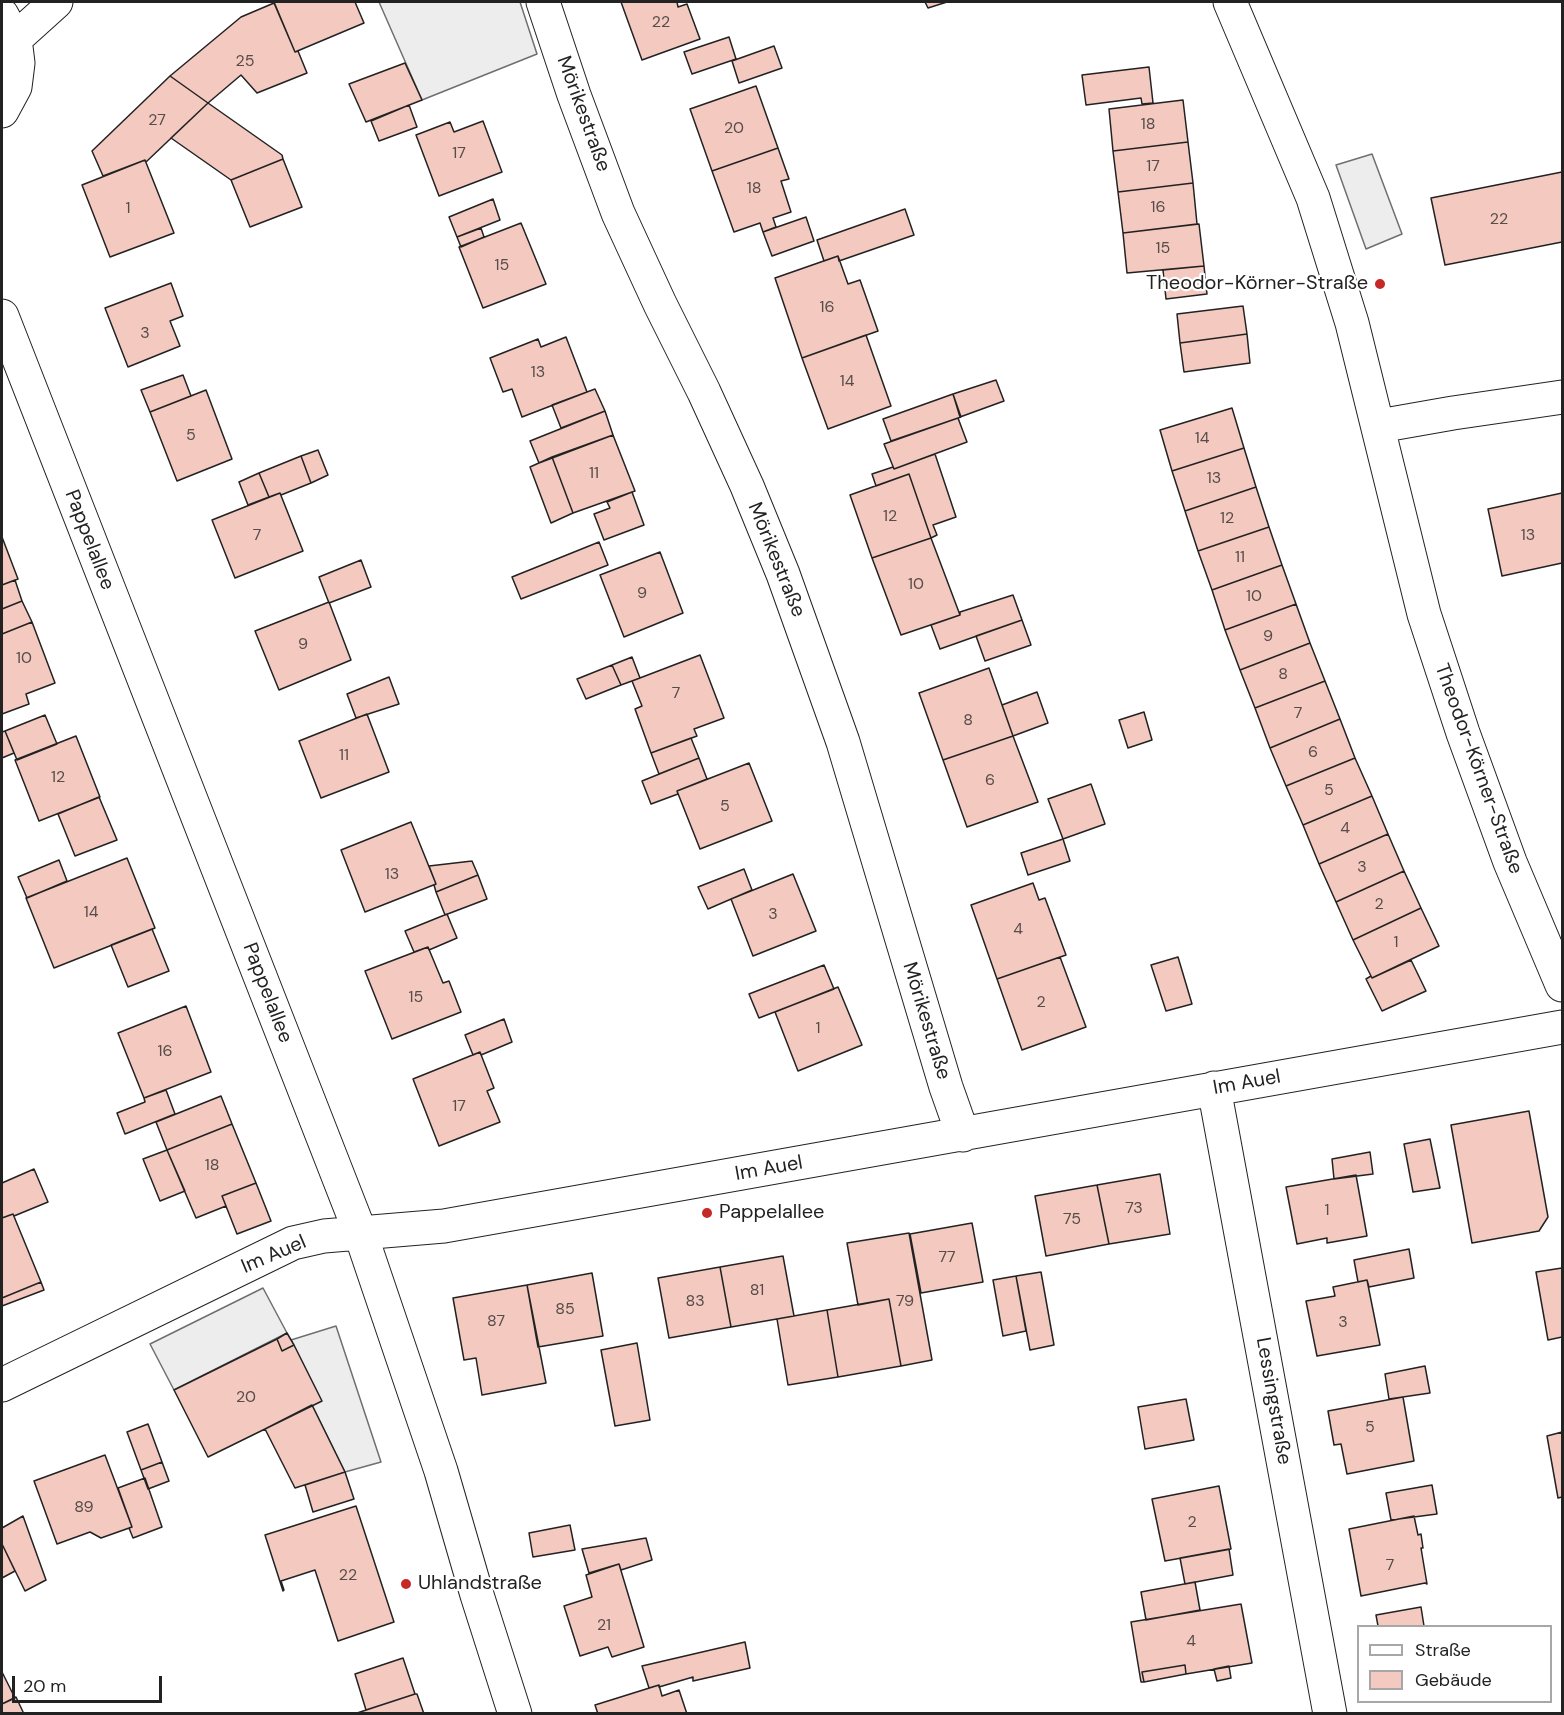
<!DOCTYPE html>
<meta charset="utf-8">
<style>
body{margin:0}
#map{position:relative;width:1564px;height:1715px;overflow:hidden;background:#fff;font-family:"DM Sans",sans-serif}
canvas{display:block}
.frame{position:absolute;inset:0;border:3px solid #222;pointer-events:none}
.legend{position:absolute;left:1357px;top:1625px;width:195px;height:78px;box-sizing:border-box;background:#fff;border:2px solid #a7a7a7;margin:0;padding:8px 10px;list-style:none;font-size:18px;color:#222}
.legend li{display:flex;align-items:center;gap:12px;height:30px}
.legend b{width:30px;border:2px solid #a7a7a7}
.scale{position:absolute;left:12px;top:1676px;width:150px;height:27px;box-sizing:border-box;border:3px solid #222;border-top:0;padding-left:8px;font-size:18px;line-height:21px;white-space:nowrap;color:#222;-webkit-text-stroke:4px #fff;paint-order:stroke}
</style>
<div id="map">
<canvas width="1564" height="1715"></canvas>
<div class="frame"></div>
<ul class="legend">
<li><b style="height:8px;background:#fff"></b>Straße</li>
<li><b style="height:16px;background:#f3c9c0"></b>Gebäude</li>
</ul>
<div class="scale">20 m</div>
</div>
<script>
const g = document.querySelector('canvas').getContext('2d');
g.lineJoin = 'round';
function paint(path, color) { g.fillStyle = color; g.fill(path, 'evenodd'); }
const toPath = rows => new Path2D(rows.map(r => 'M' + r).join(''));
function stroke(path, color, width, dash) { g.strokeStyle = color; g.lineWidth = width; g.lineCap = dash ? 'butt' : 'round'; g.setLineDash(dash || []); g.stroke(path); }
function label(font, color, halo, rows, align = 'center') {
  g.font = font + ' "DM Sans",sans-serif'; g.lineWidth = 4.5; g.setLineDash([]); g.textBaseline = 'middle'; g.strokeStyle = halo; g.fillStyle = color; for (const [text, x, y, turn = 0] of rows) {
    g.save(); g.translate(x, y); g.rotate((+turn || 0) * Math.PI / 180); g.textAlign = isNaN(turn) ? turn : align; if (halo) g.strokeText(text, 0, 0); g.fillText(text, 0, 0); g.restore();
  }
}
const parking = toPath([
 [379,2,520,2,537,54,422,100,379,2],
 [1372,154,1402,234,1366,249,1336,165,1372,154],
 [263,1288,287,1333,174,1390,150,1344,263,1288],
 [336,1326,381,1462,345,1472,312,1405,321,1401,291,1340,336,1326]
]);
paint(parking, '#ededed');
stroke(parking, '#6f6f6f', 1.5);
const building = toPath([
 [274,2,355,2,364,23,295,52,274,2],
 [621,2,677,2,678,7,687,4,700,39,642,60,621,2],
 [925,2,947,2,928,8,925,2],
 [274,3,295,52,298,51,307,73,257,93,241,75,208,103,170,76,241,17,274,3],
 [729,37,736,59,692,74,684,52,729,37],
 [774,46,782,68,739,83,732,61,774,46],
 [405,63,422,100,366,122,349,84,405,63],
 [1149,67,1153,103,1142,104,1141,98,1086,105,1082,75,1149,67],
 [170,76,208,103,146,162,145,160,103,176,92,151,170,76],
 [756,86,778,148,712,171,690,109,756,86],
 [1183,100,1188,142,1113,151,1109,109,1183,100],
 [208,103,282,155,283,159,231,180,171,138,208,103],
 [409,105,417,127,379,141,371,121,409,105],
 [483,121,502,172,439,196,416,135,450,122,454,132,483,121],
 [1188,142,1193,183,1118,192,1113,151,1188,142],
 [778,148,789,179,781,181,791,212,773,218,776,227,763,232,760,223,734,232,712,171,778,148],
 [283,159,302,207,250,227,231,180,283,159],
 [145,160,174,233,110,257,82,185,145,160],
 [1562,172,1562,242,1445,265,1431,198,1562,172],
 [1193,183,1197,224,1123,233,1118,192,1193,183],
 [493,199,500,220,457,237,449,217,493,199],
 [905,209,914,235,839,261,838,256,824,261,817,240,905,209],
 [806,217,814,241,772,256,763,232,806,217],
 [521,223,546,284,483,308,459,247,521,223],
 [1199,224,1204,266,1127,273,1123,233,1199,224],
 [481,228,484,237,461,247,457,237,481,228],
 [838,256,848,284,860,280,878,331,802,358,775,278,838,256],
 [1204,266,1207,294,1166,299,1163,270,1204,266],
 [171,283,183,316,170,321,180,346,128,367,105,308,171,283],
 [1243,306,1247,334,1180,343,1177,314,1243,306],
 [1247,334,1250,363,1184,372,1180,343,1247,334],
 [866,335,891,406,828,429,802,358,866,335],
 [566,337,587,392,522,417,512,389,503,392,490,358,538,339,541,347,566,337],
 [183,375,191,396,150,412,141,390,183,375],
 [996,380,1004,401,960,417,953,394,996,380],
 [595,389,605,411,561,428,552,405,595,389],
 [206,390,232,459,177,481,150,412,206,390],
 [953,394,961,417,891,441,883,419,953,394],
 [1232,408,1244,448,1172,471,1160,430,1232,408],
 [605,411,613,435,539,463,530,441,605,411],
 [958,418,967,442,894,469,884,444,958,418],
 [613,435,635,491,573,513,552,457,613,435],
 [1244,448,1256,487,1185,511,1172,471,1244,448],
 [318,450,328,475,311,483,301,456,318,450],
 [935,454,956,517,933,525,937,535,931,538,909,474,876,486,872,474,893,467,894,469,935,454],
 [301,456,311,483,281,495,280,493,269,497,259,473,301,456],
 [552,457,573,513,551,523,530,467,552,457],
 [259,473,269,497,248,505,239,482,259,473],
 [909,474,931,538,872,558,850,495,909,474],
 [1256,487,1269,527,1198,551,1185,511,1256,487],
 [632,492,644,525,604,540,594,514,610,508,607,502,632,492],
 [280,493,303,551,235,578,212,520,280,493],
 [1562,493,1562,563,1502,576,1488,509,1562,493],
 [1269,527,1282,565,1212,590,1198,551,1269,527],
 [2,537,18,579,2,585,2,537],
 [931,538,960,615,901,635,872,558,931,538],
 [599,542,608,565,521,599,512,577,599,542],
 [660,552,683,613,624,637,600,575,660,552],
 [361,560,371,587,329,603,319,577,361,560],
 [1282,565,1296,604,1225,630,1212,590,1282,565],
 [15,580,22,601,2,609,2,585,15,580],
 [1013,595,1022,620,940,649,931,625,960,615,960,612,1013,595],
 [22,601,32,622,2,634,2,609,22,601],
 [329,602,351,660,279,690,255,631,329,602],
 [1296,604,1310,643,1240,670,1225,630,1296,604],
 [1022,620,1031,645,985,661,976,636,1022,620],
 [32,622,55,683,26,694,29,704,2,714,2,634,32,622],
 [1310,643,1325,681,1255,708,1240,670,1310,643],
 [700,655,724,718,694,729,697,736,651,753,635,709,642,706,632,681,700,655],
 [632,657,640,678,621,685,612,665,632,657],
 [612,665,621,685,586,699,577,679,612,665],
 [989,668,1013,736,943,760,919,693,989,668],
 [389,677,399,704,356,718,347,694,389,677],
 [1325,681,1340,719,1270,748,1255,708,1325,681],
 [1037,692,1048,723,1013,736,1002,705,1037,692],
 [1144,712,1152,740,1128,748,1119,720,1144,712],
 [367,714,389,772,321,798,299,741,367,714],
 [45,715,57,744,17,760,5,731,45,715],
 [1340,719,1355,758,1286,786,1270,748,1340,719],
 [5,731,14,753,2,758,2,732,5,731],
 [76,736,100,797,39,821,15,760,76,736],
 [1013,736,1038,802,967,827,943,760,1013,736],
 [691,738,699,758,659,774,651,753,691,738],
 [699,758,707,779,677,791,678,794,651,804,642,781,699,758],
 [1355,758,1372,796,1303,825,1286,786,1355,758],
 [749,763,772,821,700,849,677,791,749,763],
 [1091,784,1105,824,1063,839,1048,799,1091,784],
 [1372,796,1388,834,1319,864,1303,825,1372,796],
 [99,797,117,840,75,856,58,814,99,797],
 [411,822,436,884,365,912,341,850,411,822],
 [1388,834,1404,871,1336,902,1319,864,1388,834],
 [1063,839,1070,861,1028,875,1021,853,1063,839],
 [127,858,155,928,54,968,26,898,127,858],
 [59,860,67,881,27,898,18,877,59,860],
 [472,861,478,875,436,892,434,885,436,884,429,866,472,861],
 [744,869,752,890,708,909,698,887,744,869],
 [1404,871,1421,908,1353,940,1336,902,1404,871],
 [793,874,816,931,753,956,731,899,793,874],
 [478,875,487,899,445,915,436,892,478,875],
 [1033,883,1039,900,1045,898,1066,955,997,979,971,905,1033,883],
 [1421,908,1439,946,1372,978,1353,940,1421,908],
 [447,914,457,938,429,950,428,947,414,952,405,931,447,914],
 [152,929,169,971,128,987,111,945,152,929],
 [428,947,443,983,449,981,461,1012,392,1039,365,971,428,947],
 [1060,957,1086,1027,1022,1050,997,979,1060,957],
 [1178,957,1192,1004,1166,1011,1151,965,1178,957],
 [1411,960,1426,991,1382,1011,1366,979,1371,976,1372,978,1411,960],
 [824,965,834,989,759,1018,749,994,824,965],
 [838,987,862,1045,798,1071,775,1012,838,987],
 [186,1006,211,1072,144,1098,118,1033,186,1006],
 [504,1019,512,1042,481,1055,480,1052,473,1055,465,1035,504,1019],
 [480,1052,494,1088,487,1091,500,1122,439,1146,413,1079,480,1052],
 [166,1090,175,1114,125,1134,117,1113,145,1102,144,1098,166,1090],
 [221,1096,232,1124,167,1150,156,1122,221,1096],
 [1529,1111,1548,1217,1539,1231,1472,1243,1451,1125,1529,1111],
 [232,1124,256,1183,222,1196,226,1206,196,1218,167,1150,232,1124],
 [1430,1139,1440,1188,1413,1192,1404,1144,1430,1139],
 [167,1150,185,1191,160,1201,143,1159,167,1150],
 [1370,1152,1373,1174,1334,1179,1332,1159,1370,1152],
 [34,1169,48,1202,14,1216,13,1214,2,1218,2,1183,34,1169],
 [1160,1174,1170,1234,1109,1244,1097,1185,1160,1174],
 [1356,1175,1367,1236,1327,1243,1327,1238,1297,1244,1286,1187,1356,1175],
 [256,1183,271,1221,237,1234,222,1196,256,1183],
 [1097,1185,1109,1244,1046,1256,1035,1196,1097,1185],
 [13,1214,41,1282,2,1298,2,1218,13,1214],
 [972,1223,983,1282,921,1293,910,1234,972,1223],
 [909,1233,932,1360,901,1366,889,1299,858,1305,847,1243,909,1233],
 [1409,1249,1414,1278,1369,1287,1367,1280,1358,1282,1354,1260,1409,1249],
 [783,1256,794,1316,731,1327,720,1267,783,1256],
 [720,1267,731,1327,669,1338,658,1278,720,1267],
 [1562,1268,1562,1337,1548,1340,1536,1272,1562,1268],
 [1041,1272,1054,1345,1030,1350,1016,1276,1041,1272],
 [592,1273,603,1336,538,1347,527,1285,592,1273],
 [1016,1276,1026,1331,1003,1336,993,1280,1016,1276],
 [1367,1280,1380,1345,1317,1356,1306,1301,1335,1296,1333,1287,1367,1280],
 [41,1282,44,1290,2,1306,2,1298,41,1282],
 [527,1285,546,1383,482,1395,476,1358,464,1360,453,1298,527,1285],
 [889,1299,901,1366,838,1377,827,1310,889,1299],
 [827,1310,838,1377,788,1385,777,1319,827,1310],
 [287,1333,294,1345,282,1351,277,1339,287,1333],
 [277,1339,282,1351,294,1345,322,1401,208,1457,174,1390,277,1339],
 [637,1343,650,1420,615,1426,601,1350,637,1343],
 [1425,1366,1430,1393,1389,1399,1385,1374,1425,1366],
 [1403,1397,1414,1461,1347,1474,1341,1444,1334,1445,1328,1411,1403,1397],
 [1186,1399,1194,1440,1145,1449,1138,1407,1186,1399],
 [312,1405,345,1472,295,1488,265,1429,312,1405],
 [148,1424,162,1462,141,1470,127,1432,148,1424],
 [1562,1432,1562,1497,1558,1498,1547,1436,1562,1432],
 [105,1455,132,1527,101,1538,90,1532,57,1544,34,1481,105,1455],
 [162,1462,169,1481,148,1489,141,1470,162,1462],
 [345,1472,354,1499,313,1512,305,1485,345,1472],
 [145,1478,162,1527,133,1538,129,1528,132,1527,118,1488,145,1478],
 [1432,1485,1437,1514,1391,1520,1386,1493,1432,1485],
 [1219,1486,1231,1549,1165,1561,1152,1499,1219,1486],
 [356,1506,394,1622,338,1641,315,1570,281,1581,284,1590,283,1591,265,1535,356,1506],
 [23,1516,46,1580,25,1591,2,1544,2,1528,23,1516],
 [1414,1516,1418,1535,1421,1534,1423,1548,1421,1548,1427,1584,1425,1583,1361,1596,1349,1529,1414,1516],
 [570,1525,575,1550,533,1557,529,1533,570,1525],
 [646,1538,652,1560,621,1570,619,1564,589,1573,582,1549,646,1538],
 [2,1544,15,1571,2,1578,2,1544],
 [1229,1549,1233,1575,1185,1584,1180,1558,1229,1549],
 [619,1564,644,1647,612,1657,608,1647,580,1656,564,1606,592,1597,586,1575,619,1564],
 [1195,1582,1200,1610,1146,1620,1141,1592,1195,1582],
 [1241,1604,1252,1663,1186,1674,1185,1665,1142,1672,1144,1682,1141,1682,1131,1622,1241,1604],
 [1421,1607,1424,1626,1378,1626,1376,1615,1421,1607],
 [745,1642,750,1668,693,1681,693,1677,659,1687,659,1685,649,1688,642,1666,745,1642],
 [403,1658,415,1694,366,1710,355,1674,403,1658],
 [1185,1665,1186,1674,1144,1682,1142,1672,1185,1665],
 [1229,1666,1231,1678,1217,1681,1214,1669,1229,1666],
 [2,1672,15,1698,2,1704,2,1672],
 [659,1685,662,1696,679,1690,687,1714,598,1714,595,1705,659,1685],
 [415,1694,417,1694,424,1714,354,1714,415,1694],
 [16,1697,24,1714,2,1714,2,1704,16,1697]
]);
paint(building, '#f3c9c0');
stroke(building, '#222', 1.5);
const minor = toPath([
 [543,2,574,95,618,213,660,304,704,392,747,486,783,574,843,742,946,1087,963,1135],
 [1230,2,1313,198,1352,323,1424,614,1463,733,1510,862,1562,985],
 [2,15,15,39,18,63,15,87,2,111],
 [15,39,56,2],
 [2,316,360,1232,441,1471,477,1595,515,1714],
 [1379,426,1453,413,1562,397],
 [1214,1088,1330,1714],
 [2,1385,293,1243,324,1236,444,1226,1562,1027]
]);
stroke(minor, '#222', 35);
stroke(minor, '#fff', 33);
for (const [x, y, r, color] of [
 [1380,284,6,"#c62828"],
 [707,1213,6,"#c62828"],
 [406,1584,6,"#c62828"]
]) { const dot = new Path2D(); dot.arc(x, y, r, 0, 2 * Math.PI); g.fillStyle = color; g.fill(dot); stroke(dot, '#fff', 2); }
label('16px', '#564c4a', null, [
 ["22",661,23],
 ["25",245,62],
 ["27",157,121],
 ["18",1148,125],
 ["20",734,129],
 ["17",459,154],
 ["17",1153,167],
 ["18",754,189],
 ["16",1158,208],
 ["1",128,209],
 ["22",1499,220],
 ["15",1163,249],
 ["15",502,266],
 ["16",827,308],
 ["3",145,334],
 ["13",538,373],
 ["14",847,382],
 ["5",191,436],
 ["14",1202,439],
 ["11",594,474],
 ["13",1214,479],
 ["12",890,517],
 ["12",1227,519],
 ["7",257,536],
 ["13",1528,536],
 ["11",1240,558],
 ["10",916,585],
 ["9",642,594],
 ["10",1254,597],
 ["9",1268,637],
 ["9",303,645],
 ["10",24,659],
 ["8",1283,675],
 ["7",676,694],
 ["7",1298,714],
 ["8",968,721],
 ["6",1313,753],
 ["11",344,756],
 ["12",58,778],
 ["6",990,781],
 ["5",1329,791],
 ["5",725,807],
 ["4",1345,829],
 ["3",1362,868],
 ["13",392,875],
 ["2",1379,905],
 ["14",91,913],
 ["3",773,915],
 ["4",1018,930],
 ["1",1396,943],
 ["15",416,998],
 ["2",1041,1003],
 ["1",818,1029],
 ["16",165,1052],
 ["17",459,1107],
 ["18",212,1166],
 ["73",1134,1209],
 ["1",1327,1211],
 ["75",1072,1220],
 ["77",947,1258],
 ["81",757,1291],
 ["83",695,1302],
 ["79",905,1302],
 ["85",565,1310],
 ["87",496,1322],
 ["3",1343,1323],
 ["20",246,1398],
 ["5",1370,1428],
 ["89",84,1508],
 ["2",1192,1523],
 ["7",1390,1566],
 ["22",348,1576],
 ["21",604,1626],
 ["4",1191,1642]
]);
label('20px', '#222', '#fff', [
 ["Mörikestraße",583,114,70],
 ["Pappelallee",89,540,69],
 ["Mörikestraße",776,560,68],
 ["Theodor-Körner-Straße",1478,769,70],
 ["Pappelallee",267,993,69],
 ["Mörikestraße",926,1021,73],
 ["Im Auel",1247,1083,-10],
 ["Im Auel",769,1169,-10],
 ["Im Auel",274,1255,-23],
 ["Lessingstraße",1273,1401,80]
]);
label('20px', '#222', '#fff', [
 ["Theodor-Körner-Straße",1368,284,"right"],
 ["Pappelallee",719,1213],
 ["Uhlandstraße",418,1584]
], 'left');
</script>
